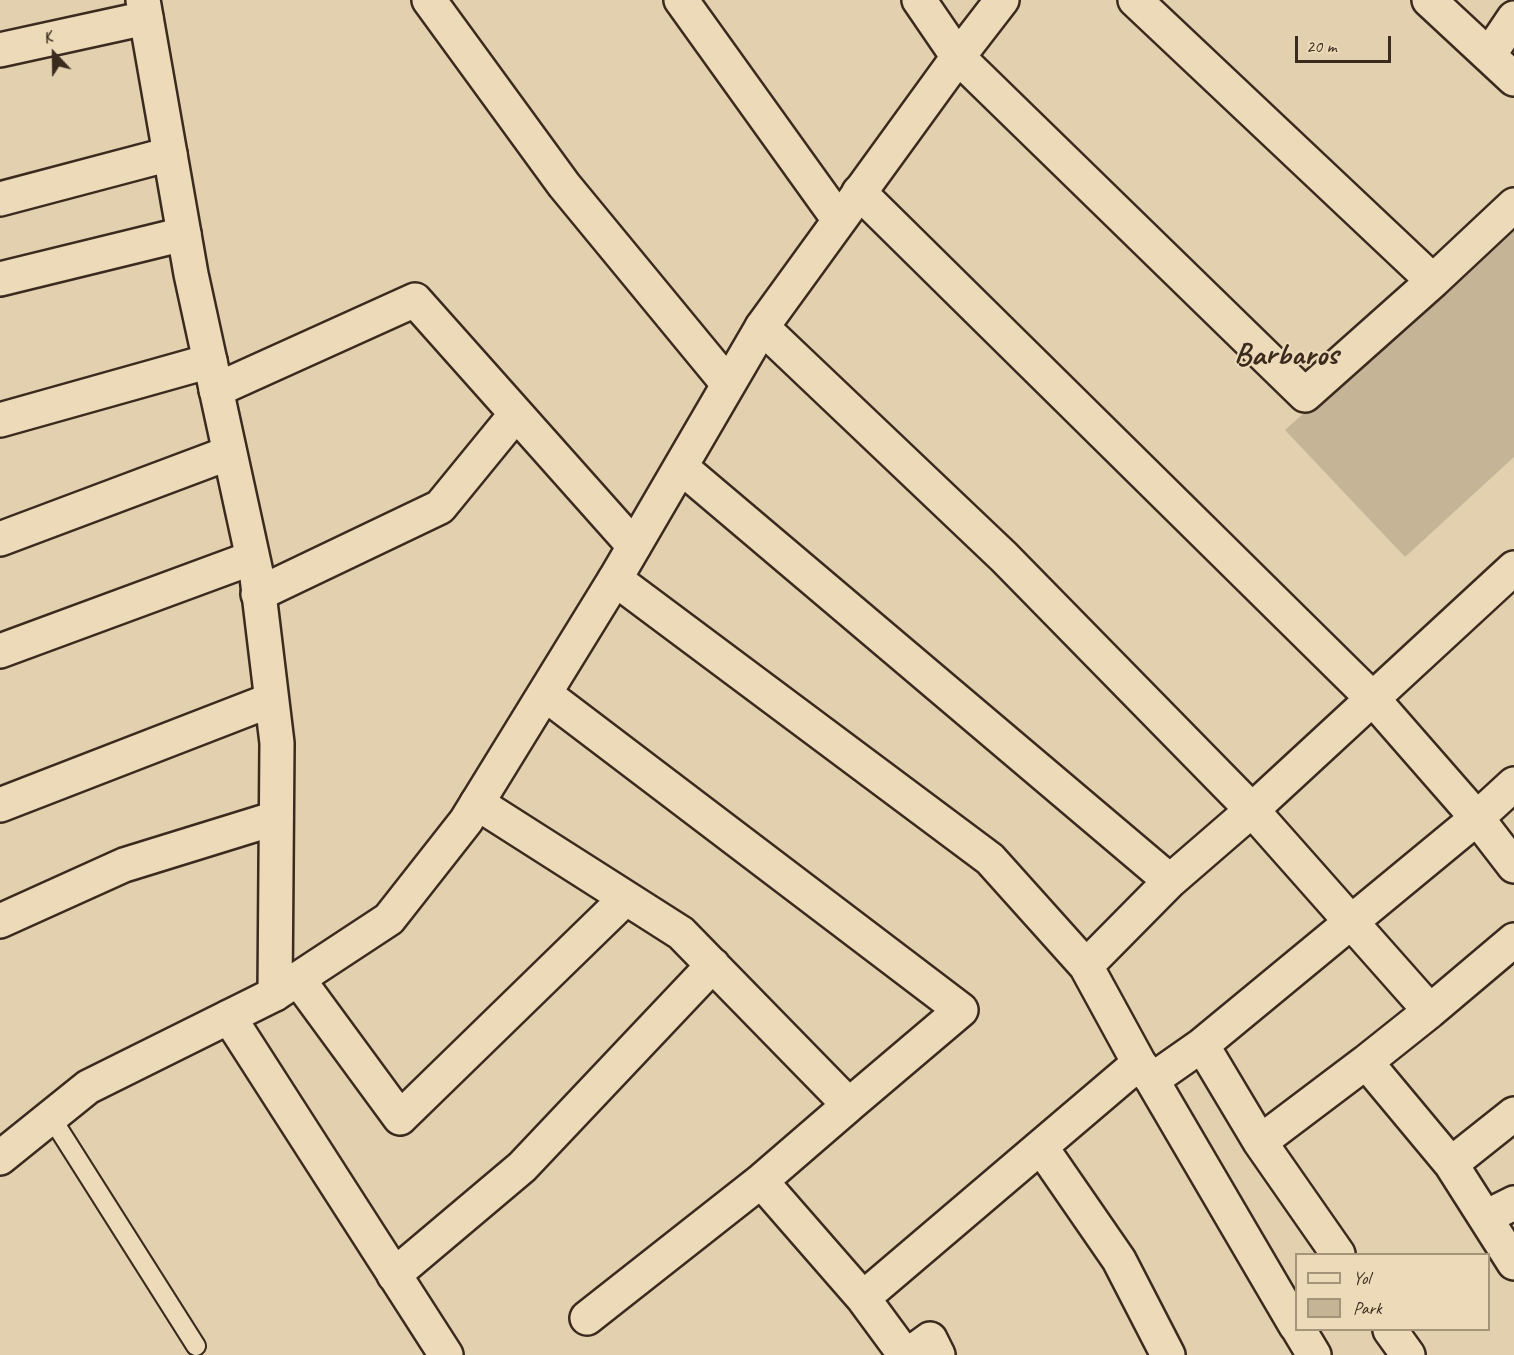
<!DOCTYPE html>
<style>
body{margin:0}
#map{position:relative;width:1514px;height:1355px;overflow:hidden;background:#e2d0af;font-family:Caveat,sans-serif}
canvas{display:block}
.legend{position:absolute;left:1295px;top:1253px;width:195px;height:78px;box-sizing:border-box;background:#eddab8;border:2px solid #a6947a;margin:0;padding:8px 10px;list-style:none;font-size:18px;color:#3b2a1e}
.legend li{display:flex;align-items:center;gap:12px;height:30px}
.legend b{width:30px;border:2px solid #a6947a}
.north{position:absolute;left:24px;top:24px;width:60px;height:60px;-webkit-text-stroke:4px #eddab8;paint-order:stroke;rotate:338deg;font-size:16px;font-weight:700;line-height:24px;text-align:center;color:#3b2a1e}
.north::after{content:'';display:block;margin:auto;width:21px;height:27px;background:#3b2a1e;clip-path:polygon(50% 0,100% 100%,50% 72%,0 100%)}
.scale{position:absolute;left:1295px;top:36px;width:96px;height:27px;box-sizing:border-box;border:3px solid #3b2a1e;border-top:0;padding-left:8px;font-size:18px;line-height:21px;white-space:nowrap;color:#3b2a1e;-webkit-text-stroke:4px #eddab8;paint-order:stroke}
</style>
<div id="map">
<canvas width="1514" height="1355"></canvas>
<ul class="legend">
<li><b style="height:8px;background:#eddab8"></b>Yol</li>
<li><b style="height:16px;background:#c6b497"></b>Park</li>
</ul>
<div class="north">K</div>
<div class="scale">20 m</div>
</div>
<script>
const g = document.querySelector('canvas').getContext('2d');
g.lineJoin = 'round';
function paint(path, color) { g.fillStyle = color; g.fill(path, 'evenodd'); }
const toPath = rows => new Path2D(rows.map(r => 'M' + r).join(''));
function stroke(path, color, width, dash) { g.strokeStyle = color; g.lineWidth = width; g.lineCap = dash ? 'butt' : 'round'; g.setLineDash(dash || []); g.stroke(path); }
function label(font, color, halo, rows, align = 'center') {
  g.font = font + ' Caveat,sans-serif'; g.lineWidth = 4.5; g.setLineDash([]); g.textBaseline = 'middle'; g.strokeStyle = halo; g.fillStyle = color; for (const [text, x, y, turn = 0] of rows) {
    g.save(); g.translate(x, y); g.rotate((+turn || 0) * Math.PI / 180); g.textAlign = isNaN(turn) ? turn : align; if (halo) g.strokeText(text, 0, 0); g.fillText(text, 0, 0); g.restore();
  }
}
paint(toPath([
 [1514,225,1514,457,1405,557,1285,430]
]), '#c6b497');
const service = toPath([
 [51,1117,196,1346]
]);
const minor = toPath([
 [429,0,564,185,728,384],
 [681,0,839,220],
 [919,0,958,57,1305,395,1433,281,1514,205],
 [1135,0,1433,281],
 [0,50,146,18],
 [1489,55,1514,18],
 [859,192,1373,699,1477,818,1514,866],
 [0,199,170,154],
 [0,279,184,234],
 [762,327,1004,557,1252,810,1430,1011],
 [216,390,415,300,634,546],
 [0,420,210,361],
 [681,467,1170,881],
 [0,539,229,453],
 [615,579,990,859,1086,966,1139,1063,1152,1080,1296,1326],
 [258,594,440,507,516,414],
 [0,651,252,558],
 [545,694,961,1010,849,1105],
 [477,803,681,933,849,1105,761,1181,863,1298,905,1355],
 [0,805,271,700],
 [0,921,124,865,276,818],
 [1086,966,1170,881,1252,810,1514,568],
 [298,979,400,1118,626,898],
 [1202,1045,1260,1142,1338,1254],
 [1366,1062,1451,1164,1514,1263],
 [1152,1080,1202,1045,1477,818,1514,784],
 [1260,1142,1366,1062,1430,1011,1514,940],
 [1041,1147,1119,1260,1168,1355],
 [1451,1164,1514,1114],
 [1486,1217,1514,1203],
 [394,1275,522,1167,713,965],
 [863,1298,1139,1063],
 [587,1318,761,1181],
 [1299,1330,1314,1355],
 [1390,1330,1408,1355],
 [908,1355,930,1339,938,1355]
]);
const tertiary = toPath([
 [143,0,191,274,257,577,277,743,275,994],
 [1429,0,1514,79],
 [229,1017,446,1355]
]);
const secondary = toPath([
 [0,1158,88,1087,275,994,389,919,466,821,615,579,762,327,958,57,1002,0]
]);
stroke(service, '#3b2a1e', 22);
stroke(minor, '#3b2a1e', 38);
stroke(tertiary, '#3b2a1e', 38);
stroke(secondary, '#3b2a1e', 38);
stroke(service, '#eddab8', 18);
stroke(minor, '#eddab8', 33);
stroke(tertiary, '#eddab8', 33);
stroke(secondary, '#eddab8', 33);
label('bold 32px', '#3b2a1e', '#eddab8', [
 ["Barbaros",1286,356]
]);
</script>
